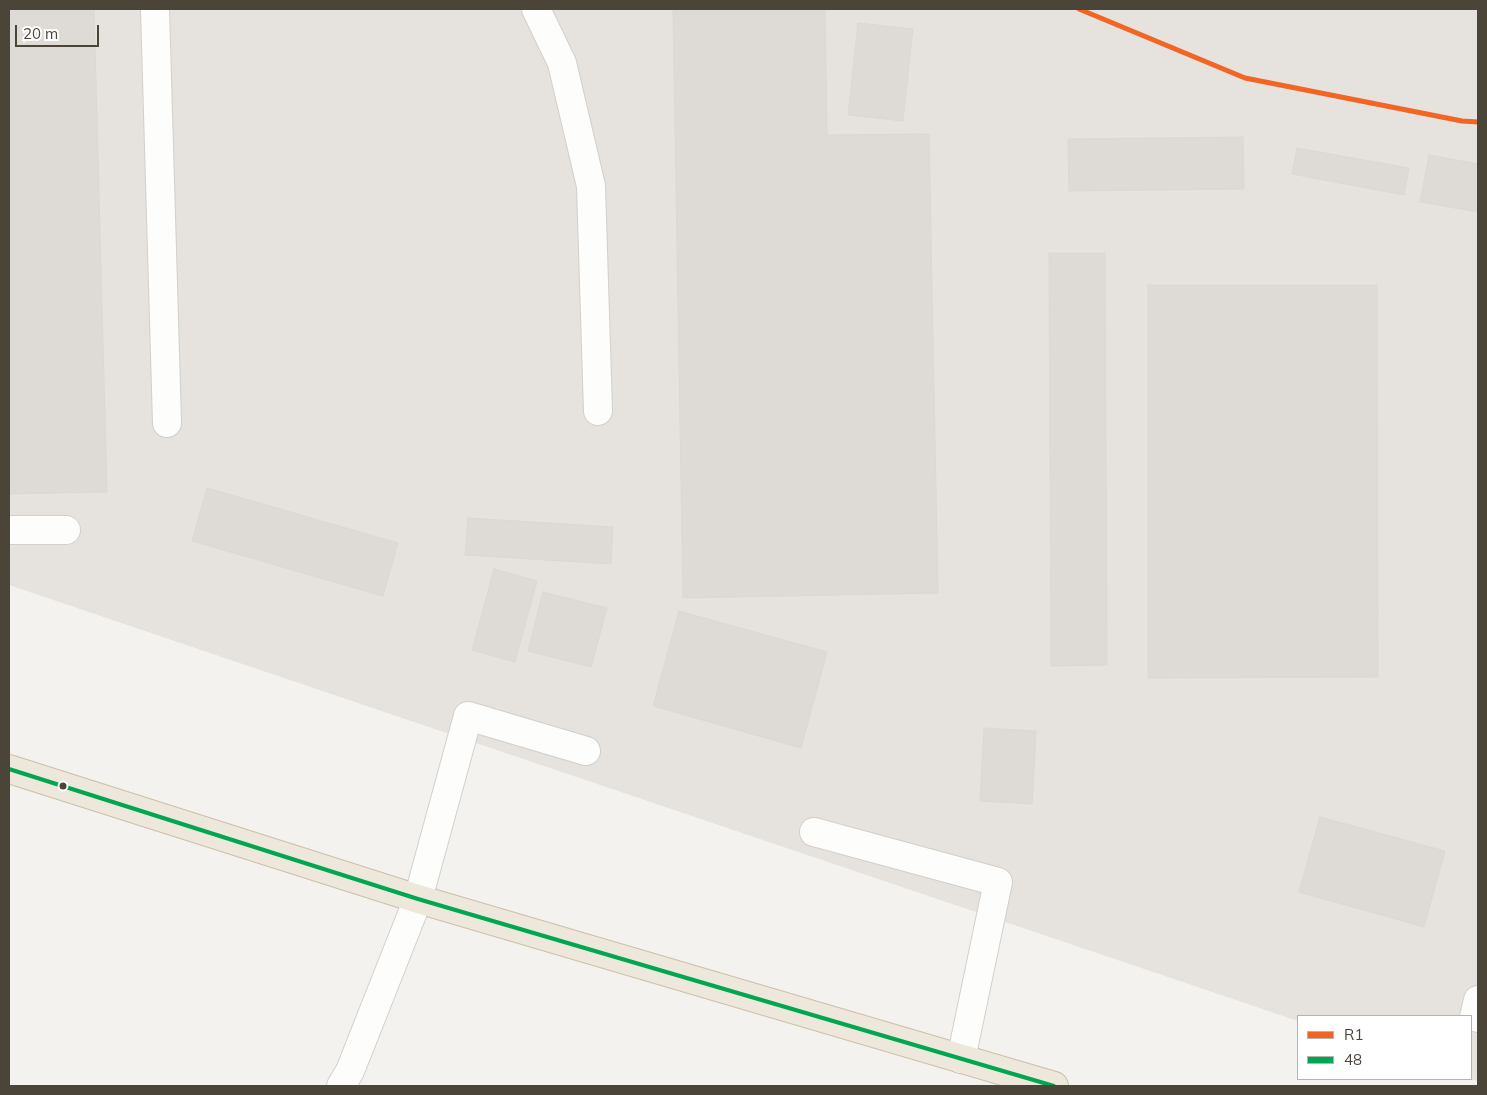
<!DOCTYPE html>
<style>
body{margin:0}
#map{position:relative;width:1487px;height:1095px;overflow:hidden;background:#f4f2ee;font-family:Mulish,sans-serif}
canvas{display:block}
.frame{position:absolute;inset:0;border:10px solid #4b4439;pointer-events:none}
.legend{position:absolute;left:1297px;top:1015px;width:175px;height:65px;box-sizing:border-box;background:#fff;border:1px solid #b7b4b0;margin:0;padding:6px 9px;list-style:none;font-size:15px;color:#4b4439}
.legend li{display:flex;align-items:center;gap:10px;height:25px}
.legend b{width:25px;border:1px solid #b7b4b0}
.scale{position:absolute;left:15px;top:25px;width:84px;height:22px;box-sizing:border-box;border:2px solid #4b4439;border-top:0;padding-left:6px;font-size:15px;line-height:18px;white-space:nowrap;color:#4b4439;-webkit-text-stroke:4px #fff;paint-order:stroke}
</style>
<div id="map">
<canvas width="1487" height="1095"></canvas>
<div class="frame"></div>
<ul class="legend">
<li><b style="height:6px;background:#f26522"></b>R1</li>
<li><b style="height:6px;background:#00a651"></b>48</li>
</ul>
<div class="scale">20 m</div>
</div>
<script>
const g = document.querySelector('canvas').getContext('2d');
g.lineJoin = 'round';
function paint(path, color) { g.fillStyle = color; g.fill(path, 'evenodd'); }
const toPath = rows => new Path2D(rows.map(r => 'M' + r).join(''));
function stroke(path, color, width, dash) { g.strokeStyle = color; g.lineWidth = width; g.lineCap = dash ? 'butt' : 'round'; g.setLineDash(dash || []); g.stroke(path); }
paint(toPath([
 [9,9,1478,9,1478,1081,1470,1079,1471,1016,1298,1016,1298,1021,9,585]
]), '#e6e2de');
const building = toPath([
 [9,9,94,9,107,492,9,494,9,9],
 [673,9,825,9,827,135,929,134,938,593,683,598,673,9],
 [858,23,913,29,903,121,848,115,858,23],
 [1243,137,1244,189,1069,191,1068,139,1243,137],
 [1297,148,1409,168,1404,195,1292,174,1297,148],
 [1429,155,1478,164,1478,212,1420,202,1429,155],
 [1049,253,1105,253,1107,665,1051,666,1049,253],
 [1148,285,1377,285,1378,677,1148,678,1148,285],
 [207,488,398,543,383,596,192,541,207,488],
 [468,518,613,527,611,564,465,555,468,518],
 [494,569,537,581,515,662,472,650,494,569],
 [543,592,607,608,591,667,528,651,543,592],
 [679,611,827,652,801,748,653,706,679,611],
 [984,728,1036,731,1032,804,980,801,984,728],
 [1320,817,1445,851,1424,927,1299,892,1320,817]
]);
paint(building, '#dedbd6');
stroke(building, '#dcd9d4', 1);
const minor = toPath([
 [155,9,167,423],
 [536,9,562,63,591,186,598,411],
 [9,530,66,530],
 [814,832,998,882,961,1059],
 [1478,1000,1474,1017,1478,1018],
 [341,1086,350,1071,418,899,468,716,586,751]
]);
const highway = toPath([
 [9,769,418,899,1054,1086]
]);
stroke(minor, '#d2d0cb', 30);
stroke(highway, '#ccbfa9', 30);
stroke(minor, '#fdfdfc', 28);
stroke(highway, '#ede8db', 28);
stroke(toPath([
 [9,769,418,899,1054,1086]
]), '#00a651', 4);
stroke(toPath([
 [1079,9,1245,78,1462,121,1478,122]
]), '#f26522', 5);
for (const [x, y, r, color] of [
 [63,786,4.5,"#4b4439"]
]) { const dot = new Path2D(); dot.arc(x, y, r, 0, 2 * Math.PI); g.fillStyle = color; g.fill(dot); stroke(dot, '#fff', 2); }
</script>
